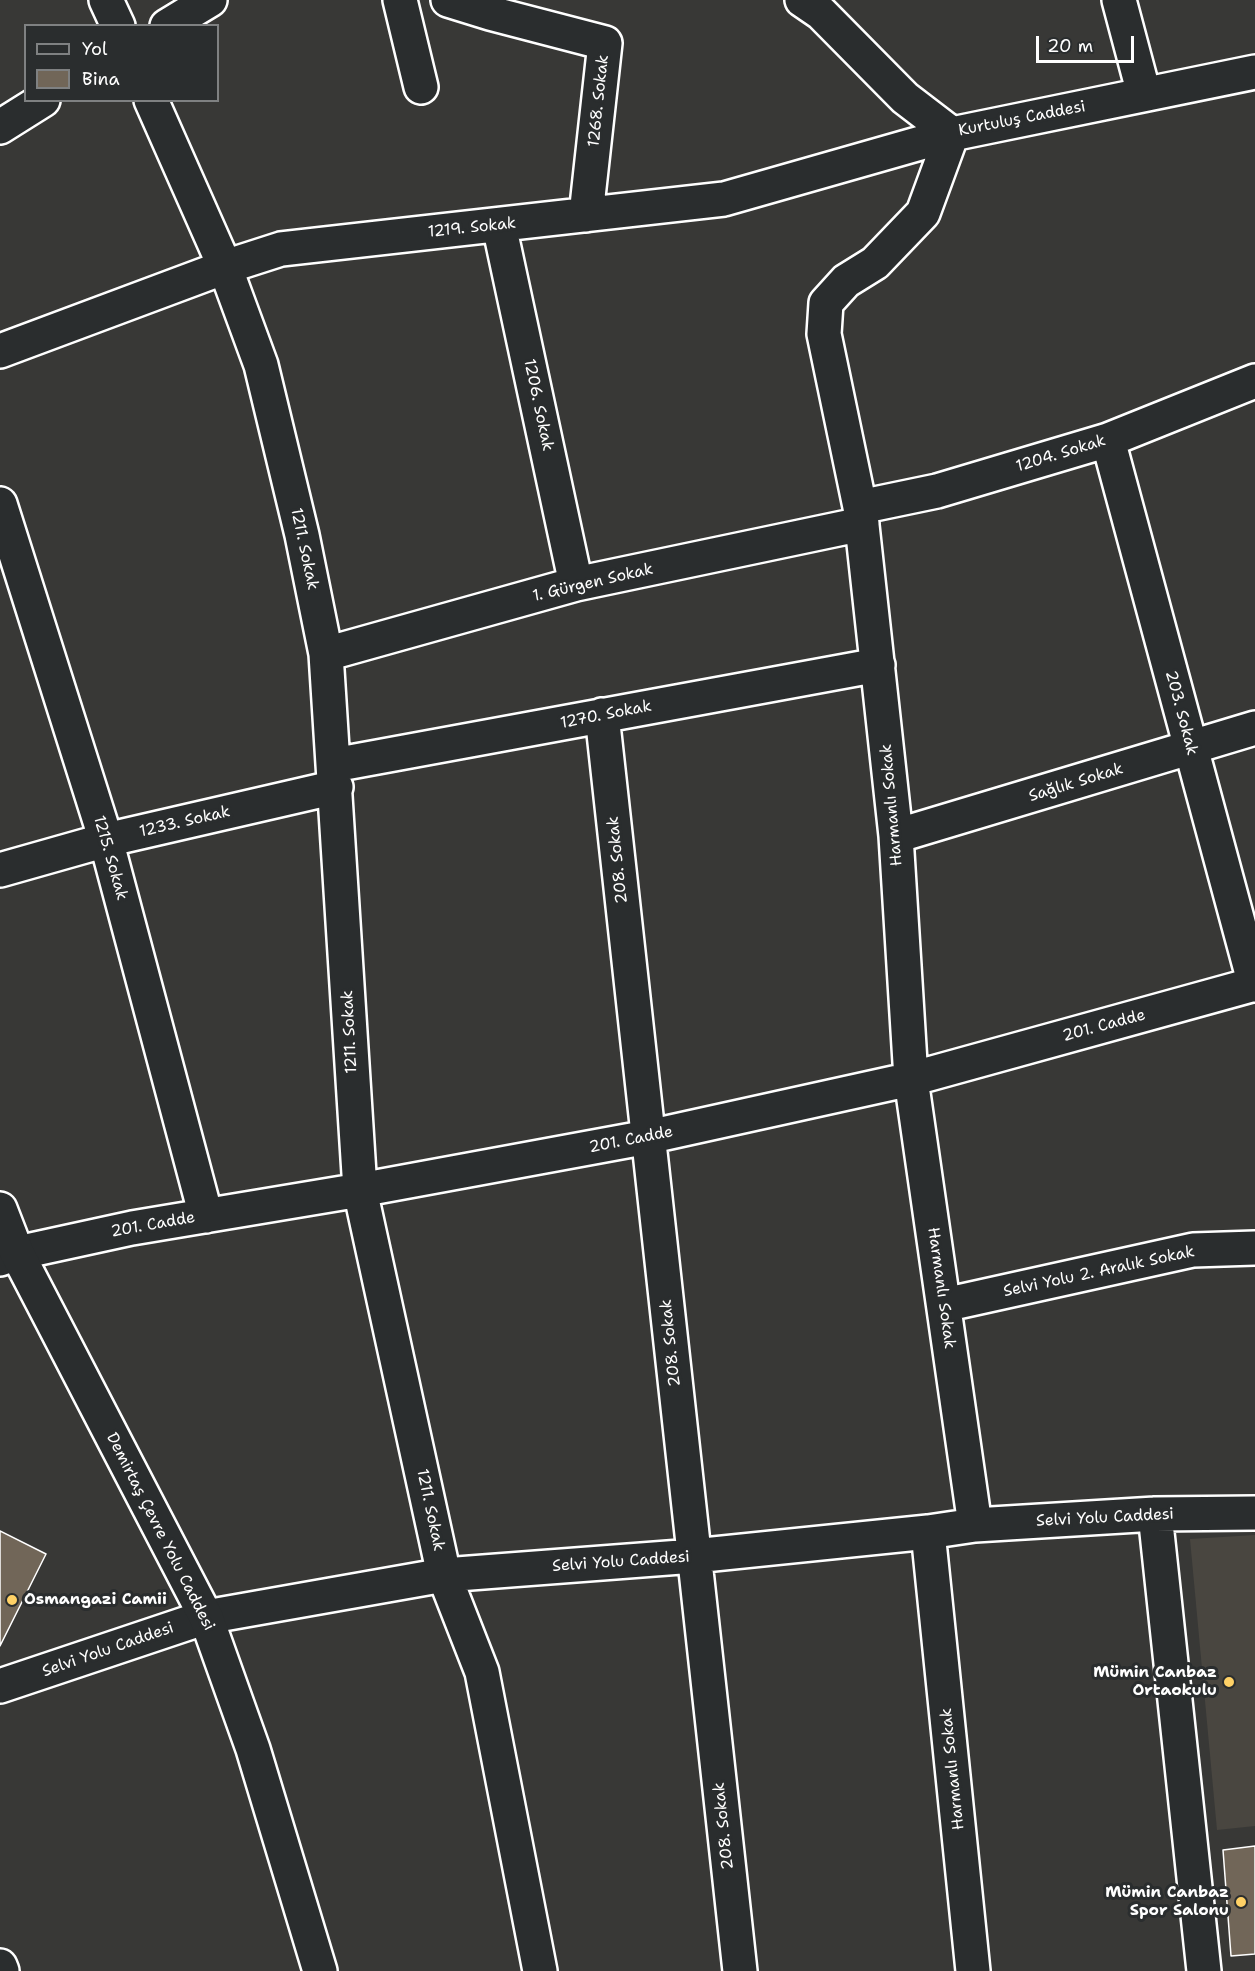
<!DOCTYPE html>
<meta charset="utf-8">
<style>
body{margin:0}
#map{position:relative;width:1255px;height:1971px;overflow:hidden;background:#383836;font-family:"Shantell Sans",sans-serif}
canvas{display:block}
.legend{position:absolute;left:24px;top:24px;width:195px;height:78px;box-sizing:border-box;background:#2a2d2e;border:2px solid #7f8182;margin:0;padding:8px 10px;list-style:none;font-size:18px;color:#fff}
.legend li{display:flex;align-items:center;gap:12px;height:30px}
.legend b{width:30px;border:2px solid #7f8182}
.scale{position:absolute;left:1036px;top:36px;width:98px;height:27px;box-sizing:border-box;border:3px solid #fff;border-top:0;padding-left:8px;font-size:18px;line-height:21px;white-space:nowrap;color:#fff;-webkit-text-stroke:4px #2a2d2e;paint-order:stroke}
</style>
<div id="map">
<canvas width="1255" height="1971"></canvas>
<ul class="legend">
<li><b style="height:8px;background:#2a2d2e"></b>Yol</li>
<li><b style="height:16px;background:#716658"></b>Bina</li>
</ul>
<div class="scale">20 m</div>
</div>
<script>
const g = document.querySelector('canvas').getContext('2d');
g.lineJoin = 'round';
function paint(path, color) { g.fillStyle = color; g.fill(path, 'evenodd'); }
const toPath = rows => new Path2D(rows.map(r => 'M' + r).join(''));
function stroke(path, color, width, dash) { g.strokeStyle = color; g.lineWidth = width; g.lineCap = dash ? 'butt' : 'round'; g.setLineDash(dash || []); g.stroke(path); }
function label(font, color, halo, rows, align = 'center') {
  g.font = font + ' "Shantell Sans",sans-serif'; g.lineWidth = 6; g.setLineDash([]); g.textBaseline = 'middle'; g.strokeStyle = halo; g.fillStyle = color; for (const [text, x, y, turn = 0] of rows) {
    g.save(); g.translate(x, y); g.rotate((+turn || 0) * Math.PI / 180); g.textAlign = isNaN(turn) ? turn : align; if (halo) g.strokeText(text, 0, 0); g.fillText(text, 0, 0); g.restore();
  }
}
paint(toPath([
 [1255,1535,1255,1826,1217,1830,1190,1539]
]), '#494640');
const building = toPath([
 [0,1531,46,1554,0,1646,0,1531],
 [1255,1846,1255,1954,1231,1956,1223,1850,1255,1846]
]);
paint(building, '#716658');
stroke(building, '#fff', 1.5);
const minor = toPath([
 [106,0,118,26],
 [400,0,421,87],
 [448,0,490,13,605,43,586,215],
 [802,0,821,13,905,98,952,134,1255,72],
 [1119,0,1144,94],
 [167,26,210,0],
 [151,100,225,267,261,365,302,535,326,654,360,1190,444,1575,482,1672,540,1971],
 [0,127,43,100],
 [952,134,923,213,875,263,846,281,826,303,824,334,860,507,896,836,911,1079,975,1525],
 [499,225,576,584],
 [0,351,225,267,281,249,724,199,952,134],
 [1108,440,1255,985],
 [0,504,106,840,206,1216],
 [860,507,937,491,1108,440,1255,381],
 [326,654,576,584,862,524],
 [602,715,740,1971],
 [334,765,878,665],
 [896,836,1255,728],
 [0,870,106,840,336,787],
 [0,1259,17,1253,132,1228,360,1190,648,1137,911,1079,1255,984],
 [944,1305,1193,1250,1255,1248],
 [1155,1514,1204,1971],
 [928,1532,973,1971],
 [0,1686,206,1617,444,1575,694,1556,928,1532,975,1525,1155,1514,1255,1513],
 [0,1966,2,1971]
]);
const secondary = toPath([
 [0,1209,17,1253,206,1617,253,1749,320,1971]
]);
stroke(minor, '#fff', 38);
stroke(secondary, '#fff', 38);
stroke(minor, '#2a2d2e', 33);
stroke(secondary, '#2a2d2e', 33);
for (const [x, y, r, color] of [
 [12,1600,6,"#ffd166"],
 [1229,1682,6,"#ffd166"],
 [1241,1902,6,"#ffd166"]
]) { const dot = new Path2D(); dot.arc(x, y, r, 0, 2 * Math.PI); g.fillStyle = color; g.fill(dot); stroke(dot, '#2a2d2e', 2); }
label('16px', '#fff', '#2a2d2e', [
 ["1268. Sokak",599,101,-84],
 ["Kurtuluş Caddesi",1022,119,-11],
 ["1219. Sokak",472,228,-6],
 ["1206. Sokak",538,405,78],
 ["1204. Sokak",1061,454,-17],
 ["1211. Sokak",304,549,78],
 ["1. Gürgen Sokak",593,583,-13],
 ["203. Sokak",1181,713,75],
 ["1270. Sokak",606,715,-11],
 ["Sağlık Sokak",1076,783,-17],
 ["Harmanlı Sokak",892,805,-95],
 ["1233. Sokak",185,822,-13],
 ["1215. Sokak",110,858,74],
 ["208. Sokak",618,860,-96],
 ["201. Cadde",1104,1026,-15],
 ["1211. Sokak",350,1032,-93],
 ["201. Cadde",631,1140,-11],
 ["201. Cadde",153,1225,-10],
 ["Selvi Yolu 2. Aralık Sokak",1099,1272,-12],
 ["Harmanlı Sokak",941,1288,82],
 ["208. Sokak",671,1343,-96],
 ["1211. Sokak",430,1510,78],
 ["Selvi Yolu Caddesi",1105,1518,-3],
 ["Demirtaş Çevre Yolu Caddesi",160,1532,63],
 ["Selvi Yolu Caddesi",621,1562,-4],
 ["Selvi Yolu Caddesi",108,1650,-19],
 ["Harmanlı Sokak",953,1769,-96],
 ["208. Sokak",724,1826,-96]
]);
label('bold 16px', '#fff', '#2a2d2e', [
 ["Osmangazi Camii",24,1600,"left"],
 ["Mümin Canbaz",1217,1673],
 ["Ortaokulu",1217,1691],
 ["Mümin Canbaz",1229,1893],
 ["Spor Salonu",1229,1911]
], 'right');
</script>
